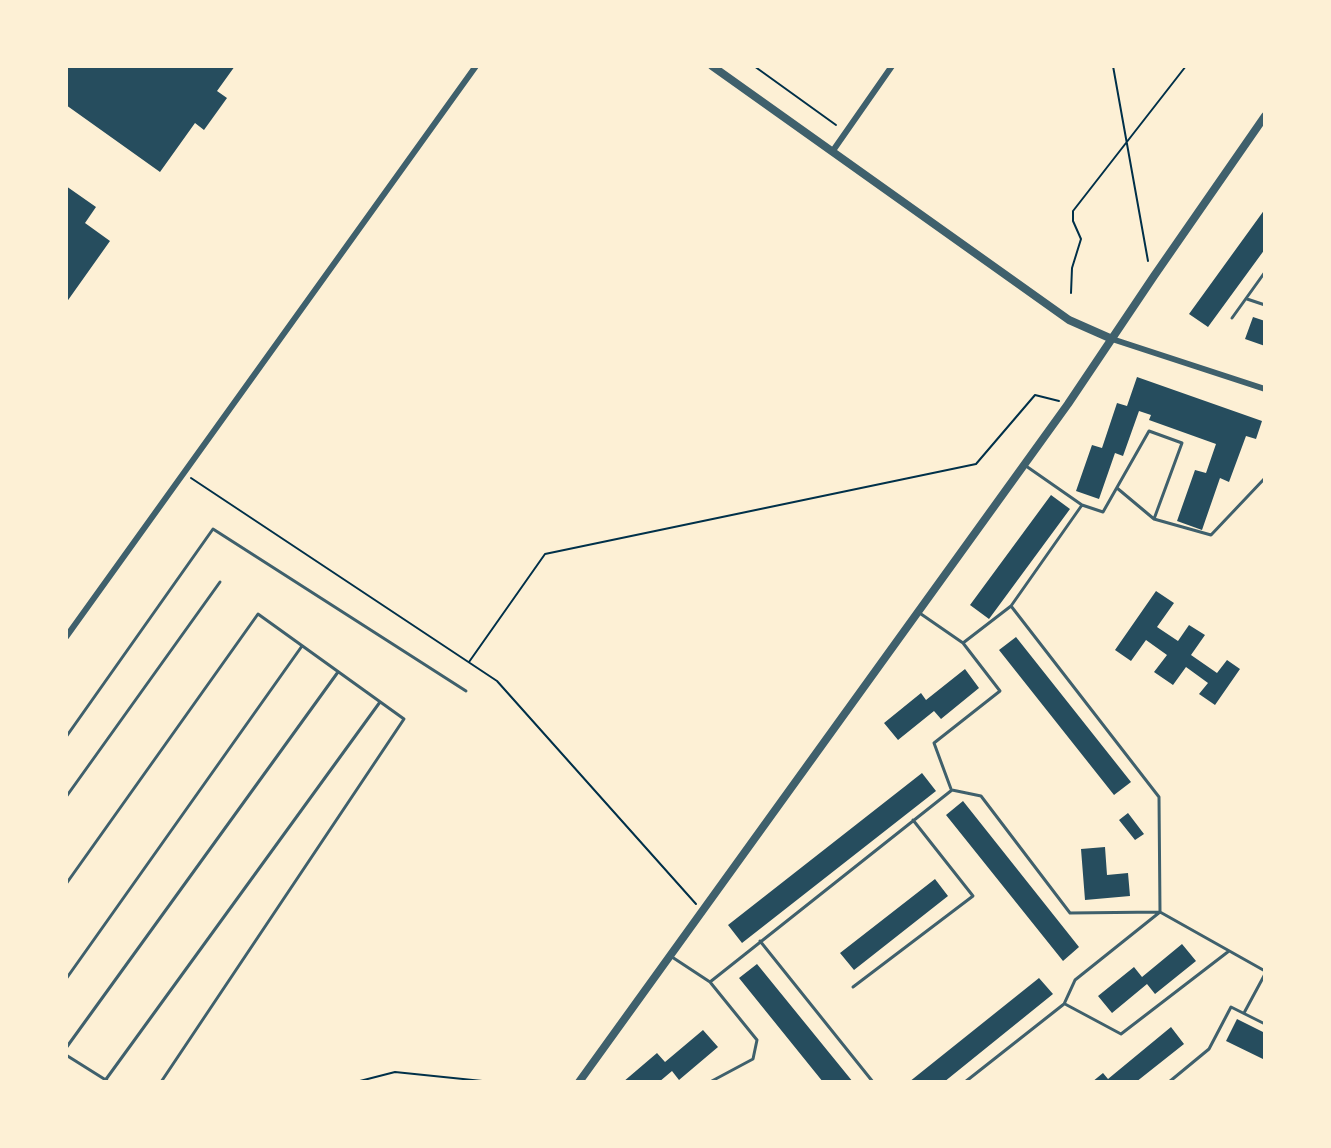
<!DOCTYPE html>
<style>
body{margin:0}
#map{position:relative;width:1331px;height:1148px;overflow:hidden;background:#fdf0d5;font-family:"Noto Sans",sans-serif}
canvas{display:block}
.frame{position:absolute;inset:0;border:68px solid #fdf0d5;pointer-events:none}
</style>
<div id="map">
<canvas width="1331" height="1148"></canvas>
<div class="frame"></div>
</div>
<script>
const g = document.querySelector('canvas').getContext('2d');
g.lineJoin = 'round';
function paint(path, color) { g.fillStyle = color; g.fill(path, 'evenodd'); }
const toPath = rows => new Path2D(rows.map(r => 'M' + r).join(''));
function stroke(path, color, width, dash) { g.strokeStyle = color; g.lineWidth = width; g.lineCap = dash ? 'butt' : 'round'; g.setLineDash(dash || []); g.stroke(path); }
paint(toPath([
 [66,66,235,66,217,91,227,98,204,130,195,123,160,172,66,105],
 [66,186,96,207,85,223,110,241,66,303],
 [1265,209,1265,249,1208,327,1189,314],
 [1253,317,1265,321,1265,346,1245,339],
 [1137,377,1262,421,1256,439,1246,436,1229,482,1220,478,1202,530,1177,521,1195,470,1206,473,1216,444,1149,420,1151,415,1139,411,1123,456,1115,453,1099,499,1076,491,1092,445,1102,448,1117,403,1127,406],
 [1051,495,1070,509,989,619,970,605],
 [1156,591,1174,603,1157,627,1178,641,1189,625,1205,635,1191,655,1217,673,1227,660,1240,669,1215,705,1199,694,1208,683,1186,667,1173,685,1154,672,1167,655,1146,640,1131,661,1115,650],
 [1016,637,1131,782,1114,795,999,650],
 [965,669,979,688,941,719,934,711,898,740,884,723,921,693,926,700],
 [922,773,936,791,742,943,728,925],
 [963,801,1079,947,1063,961,946,815],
 [1128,813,1144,834,1135,840,1119,820],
 [1105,847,1107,875,1128,873,1130,896,1085,900,1081,849],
 [935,879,948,896,854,970,840,953],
 [1182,944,1196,961,1155,994,1147,984,1112,1013,1098,996,1134,967,1142,977],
 [757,964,853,1082,823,1082,739,978],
 [1039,978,1053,994,944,1082,909,1082],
 [1237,1019,1265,1033,1265,1060,1226,1041],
 [1171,1027,1184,1044,1136,1082,1092,1082,1103,1073,1108,1079],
 [703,1030,718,1047,679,1080,672,1071,659,1082,623,1082,657,1053,665,1062]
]), '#264d5e');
stroke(toPath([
 [754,66,836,125],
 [1113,66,1148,261],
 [1071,293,1072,268,1081,239,1073,221,1073,211,1186,66],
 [191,478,497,681,696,904],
 [469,662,545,554,976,464,1035,395,1059,401],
 [356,1082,395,1072,492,1082]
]), '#003049', 2);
stroke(toPath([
 [1247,299,1265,305],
 [1232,318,1265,272],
 [1026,466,1082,505,1103,512,1149,431,1182,443,1154,519],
 [1117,488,1154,519,1211,535,1265,478],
 [1011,606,1159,797,1160,912],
 [921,614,963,643,1000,691,934,743,951,789],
 [963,643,1011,606,1082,505],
 [66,737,213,529,466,691],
 [66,797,220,582],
 [66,884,258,614,404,719,161,1082],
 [760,941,873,1082],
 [672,957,710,982,757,1040,753,1059,710,1082],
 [66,979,302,646],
 [710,982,952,790,981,796,1070,913,1160,912,1265,971],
 [853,987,973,896,913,820],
 [1065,1004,1121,1034,1229,951],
 [1244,1013,1265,974],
 [66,1048,338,672],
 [66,1055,109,1082],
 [104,1082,380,702],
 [965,1082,1064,1004,1075,980,1160,912],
 [1169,1082,1209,1049,1231,1007,1265,1024]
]), '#3f606c', 3);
stroke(toPath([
 [832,152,892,66],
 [1112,339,1265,389],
 [66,637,476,66]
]), '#3f606c', 6);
stroke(toPath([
 [712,66,1069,320,1112,339],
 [579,1082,1068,404,1154,276,1265,116]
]), '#3f606c', 8);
</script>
